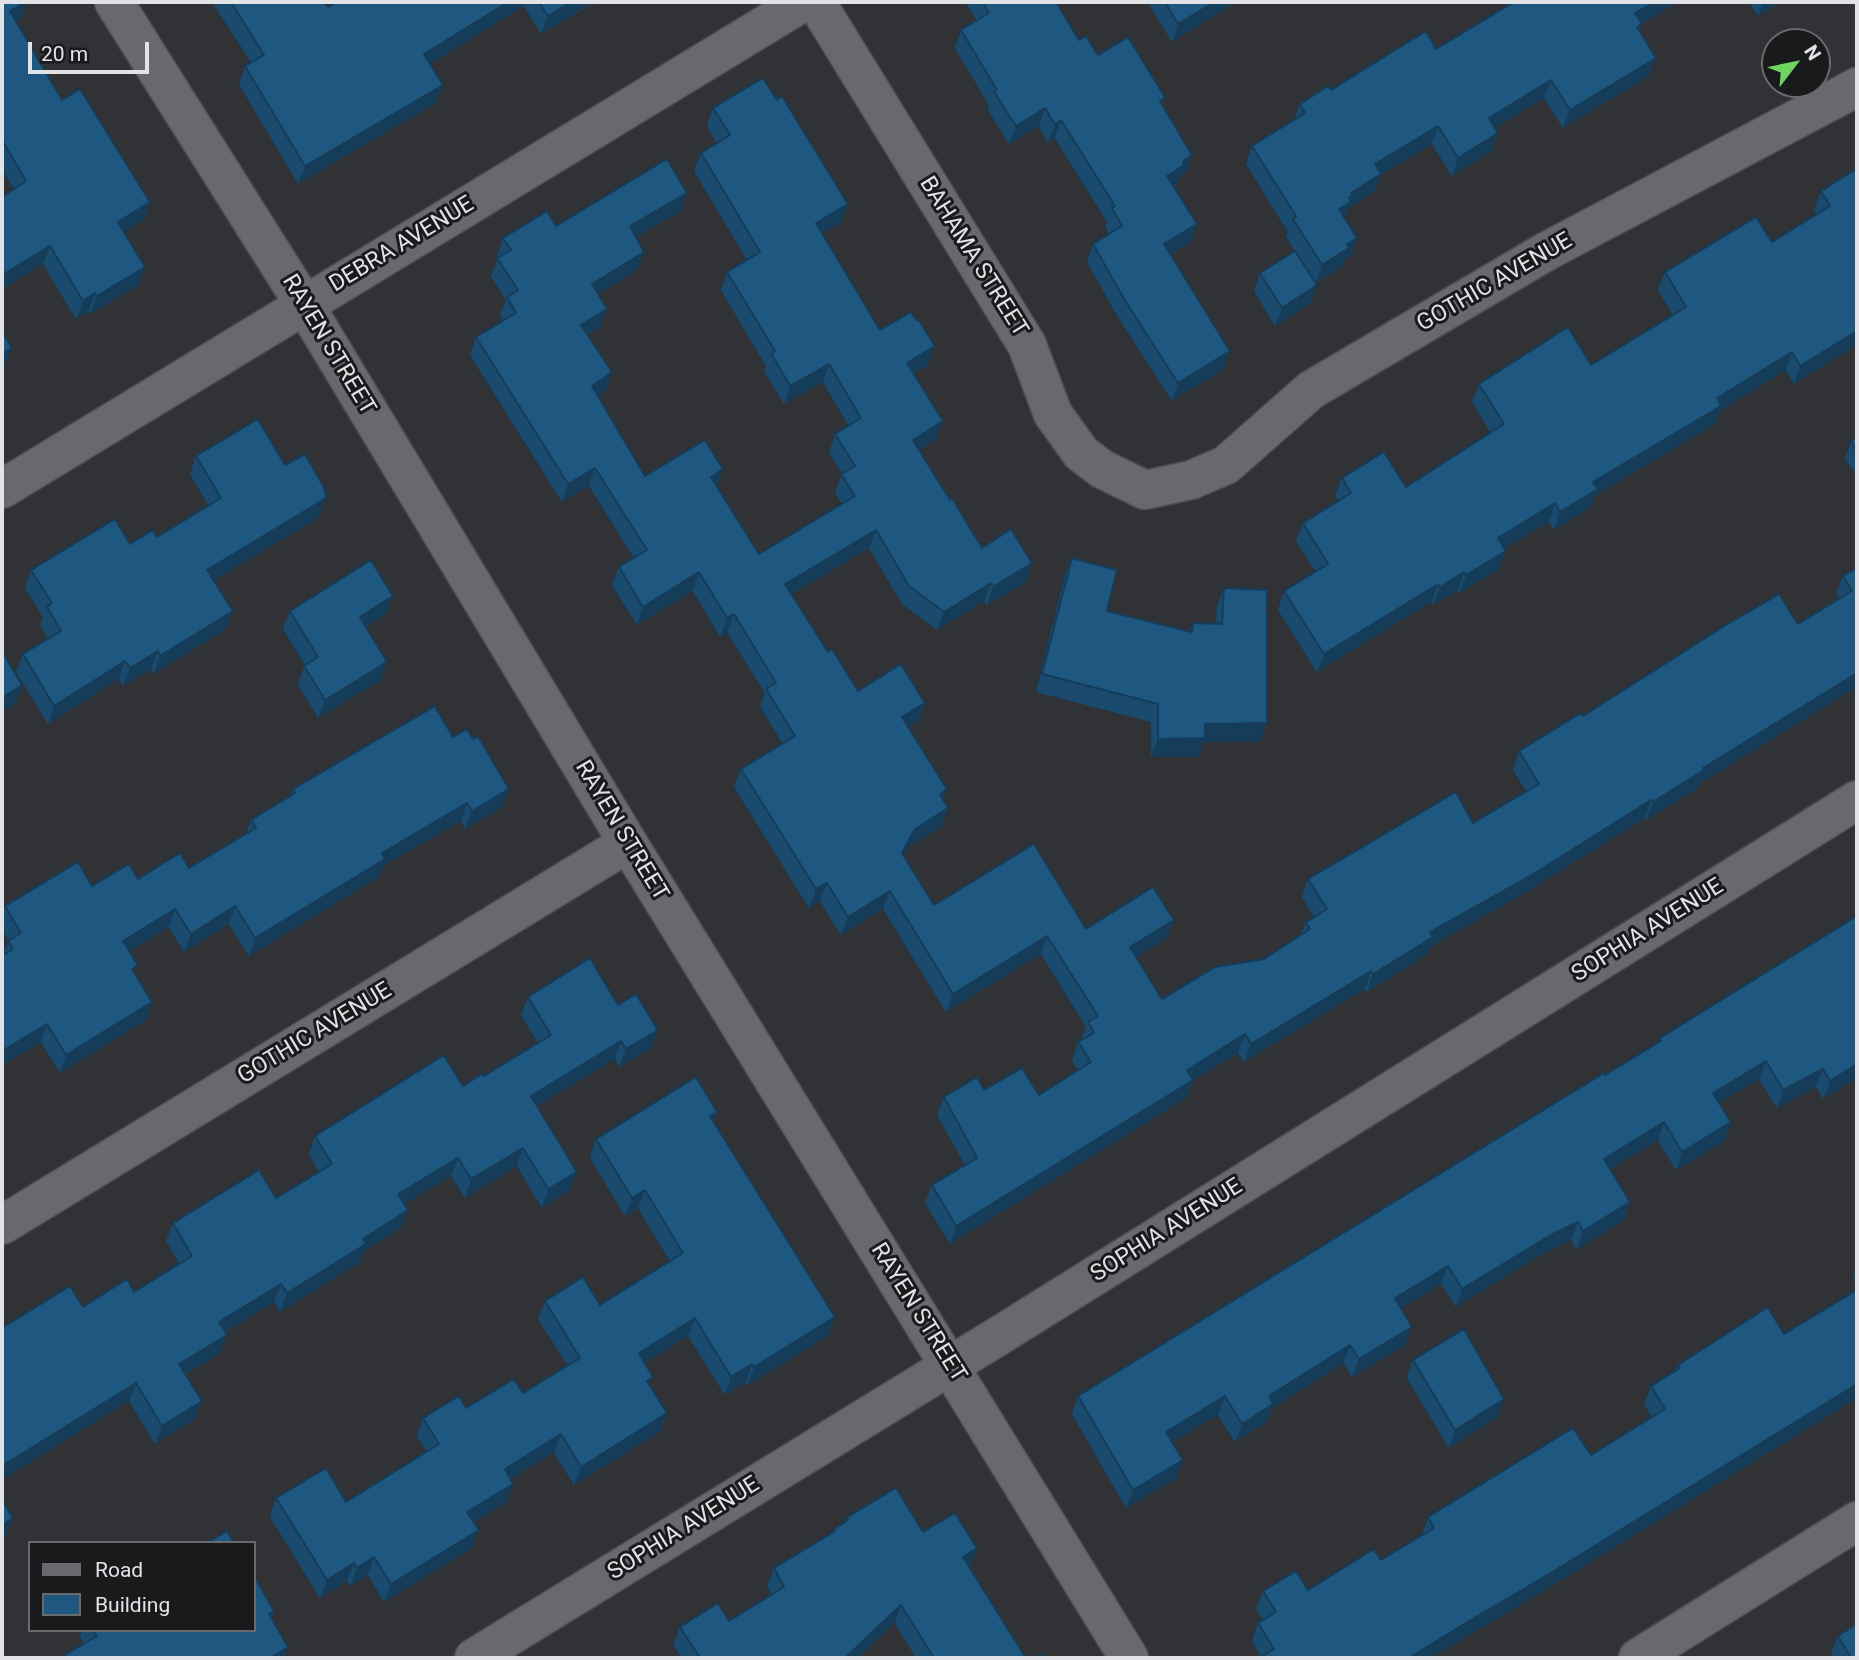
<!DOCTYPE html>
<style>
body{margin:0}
#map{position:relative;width:1859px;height:1660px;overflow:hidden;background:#303236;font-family:Roboto,sans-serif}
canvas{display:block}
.frame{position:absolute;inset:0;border:4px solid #e2e3e6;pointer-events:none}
.legend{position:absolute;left:28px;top:1541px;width:228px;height:91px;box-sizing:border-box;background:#191a1c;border:2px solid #696a6d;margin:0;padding:9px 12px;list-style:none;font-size:21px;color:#e2e3e6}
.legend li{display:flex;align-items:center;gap:14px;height:35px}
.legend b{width:35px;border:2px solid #696a6d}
.north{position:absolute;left:1761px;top:28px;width:70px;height:70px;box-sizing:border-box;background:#191a1c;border:2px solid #696a6d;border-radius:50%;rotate:58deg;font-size:19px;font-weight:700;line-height:28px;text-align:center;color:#e2e3e6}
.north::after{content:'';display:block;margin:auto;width:24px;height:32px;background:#6fd35f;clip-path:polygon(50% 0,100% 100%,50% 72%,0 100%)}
.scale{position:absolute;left:28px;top:42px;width:121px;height:32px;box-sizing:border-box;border:4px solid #e2e3e6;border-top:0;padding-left:9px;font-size:21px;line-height:24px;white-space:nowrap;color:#e2e3e6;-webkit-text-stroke:5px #191a1c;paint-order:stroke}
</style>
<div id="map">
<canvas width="1859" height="1660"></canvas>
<div class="frame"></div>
<ul class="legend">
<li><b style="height:9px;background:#68696e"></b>Road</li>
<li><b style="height:19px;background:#1e5780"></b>Building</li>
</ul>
<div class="north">N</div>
<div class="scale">20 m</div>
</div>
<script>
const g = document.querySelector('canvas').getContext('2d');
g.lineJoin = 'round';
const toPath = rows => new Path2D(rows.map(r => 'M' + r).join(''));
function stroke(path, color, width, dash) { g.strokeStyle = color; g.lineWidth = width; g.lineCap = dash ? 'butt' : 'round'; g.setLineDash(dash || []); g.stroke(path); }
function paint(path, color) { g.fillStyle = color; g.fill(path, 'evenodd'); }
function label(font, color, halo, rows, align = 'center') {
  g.font = font + ' Roboto,sans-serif'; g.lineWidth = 6; g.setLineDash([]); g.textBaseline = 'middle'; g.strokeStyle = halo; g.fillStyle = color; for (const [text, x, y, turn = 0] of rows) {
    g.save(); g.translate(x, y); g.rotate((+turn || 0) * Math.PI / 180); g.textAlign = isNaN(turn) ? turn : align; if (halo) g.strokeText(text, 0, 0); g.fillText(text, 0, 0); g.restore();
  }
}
const street = toPath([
 [816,2,1027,345,1053,414,1081,453,1102,469,1145,490,1191,480,1226,465,1311,390,1547,251,1857,87],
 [2,489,803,2],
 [2,1225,628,843],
 [474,1658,1005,1332,1857,800],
 [1638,1658,1857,1521]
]);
const secondary = toPath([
 [114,2,304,304,628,843,1129,1658]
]);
stroke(street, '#4d4e52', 41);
stroke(secondary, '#4d4e52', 41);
stroke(street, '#68696e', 38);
stroke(secondary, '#68696e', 38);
paint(toPath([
 [2,2,27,2,20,20,16,22,62,100,150,202,144,220,124,232,139,285,90,314,89,311,76,319,43,264,2,289,2,197,14,189,2,169],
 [212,2,324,2,328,7,337,2,600,2,594,5,593,3,541,34,524,6,430,64,436,103,298,184,239,84,245,66,251,62],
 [965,2,1056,2,1079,40,1098,55,1165,97,1162,105,1192,155,1186,173,1179,178,1176,184,1174,186,1197,224,1191,242,1170,255,1224,369,1172,401,1118,317,1087,262,1093,244,1109,234,1105,226,1107,222,1055,138,1048,143,1039,126,1009,144,988,110,989,105,955,48,961,30,977,21],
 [1148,2,1236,2,1172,42],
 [1514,2,1678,2,1641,24,1639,30,1649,76,1563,128,1544,98,1495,128,1498,133,1492,151,1452,176,1432,144,1381,175,1374,192,1349,208,1345,218,1351,256,1345,259,1343,266,1316,283,1311,303,1275,326,1254,291,1260,273,1307,269,1286,237,1288,232,1246,164,1252,146,1294,120,1300,104,1331,90,1436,49],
 [1749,2,1780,2,1758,16],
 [713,108,842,222,822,233,880,330,928,365,914,373,943,421,936,439,919,450,982,548,1032,563,1026,582,987,605,984,601,937,630,902,604,869,548,792,594,828,652,858,691,925,703,919,721,908,727,947,789,943,800,942,826,908,847,904,855,934,905,1086,929,1174,920,1167,938,1137,957,1162,999,1264,959,1301,935,1306,922,1314,917,1302,897,1308,879,1473,823,1526,791,1513,770,1519,751,1583,716,1798,624,1839,599,1836,594,1843,576,1857,568,1857,687,1699,784,1698,788,1646,820,1645,818,1528,891,1430,947,1426,955,1367,992,1365,989,1244,1062,1238,1053,1193,1080,1186,1098,950,1244,925,1203,932,1185,965,1165,937,1115,944,1097,984,1090,1039,1095,1078,1070,1072,1060,1078,1042,1081,1040,1086,1027,1041,954,946,1012,883,909,841,935,820,901,809,908,734,787,741,769,783,744,760,707,765,693,727,632,720,637,693,591,637,625,612,585,619,567,634,558,589,486,562,502,470,355,476,337,503,320,500,315,506,300,491,276,498,258,497,256,503,238,556,226,681,211,636,237,644,252,637,270,598,294,607,309,600,327,588,335,612,372,606,390,597,396,645,476,717,487,759,554,842,504,835,492,842,473,829,452,835,434,849,426,823,382,784,404,764,371,766,366,721,290,727,272,747,260,694,171,701,153,717,143,707,126],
 [1857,171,1857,345,1794,384,1786,370,1720,411,1715,424,1596,495,1591,507,1554,530,1549,522,1505,548,1506,551,1499,569,1460,593,1458,590,1433,605,1431,602,1317,672,1278,610,1284,591,1316,572,1296,541,1303,523,1339,501,1335,496,1342,478,1406,487,1491,433,1472,402,1479,384,1591,365,1673,315,1658,290,1665,272,1772,242,1817,214,1814,210,1821,191],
 [1857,437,1857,476,1845,459,1851,441],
 [196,456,285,465,324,491,320,514,317,519,214,580,226,629,154,674,151,669,123,686,119,679,48,724,16,672,23,654,48,639,40,625,43,617,25,588,31,570,157,537,209,506,190,474],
 [1072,558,1107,611,1190,632,1193,623,1216,624,1217,607,1224,588,1260,741,1204,742,1199,757,1151,757,1151,722,1036,692,1065,576],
 [290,611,386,614,366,627,381,680,318,718,298,684,305,665,283,629],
 [453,737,502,807,465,829,461,821,383,866,379,877,249,956,229,924,184,952,169,927,130,951,135,974,152,1002,146,1020,60,1073,41,1042,2,1065,2,956,9,941,2,929,2,915,5,906,92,886,138,879,189,868,246,834,251,820,290,797,293,789],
 [1857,916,1857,1078,1823,1099,1816,1087,1777,1108,1759,1079,1719,1103,1731,1122,1725,1141,1676,1170,1658,1140,1610,1169,1630,1202,1624,1220,1577,1250,1571,1240,1542,1254,1456,1307,1441,1284,1401,1308,1405,1345,1352,1377,1344,1363,1272,1408,1267,1422,1235,1442,1218,1415,1172,1442,1177,1478,1126,1508,1072,1414,1078,1396,1658,1043,1660,1038],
 [528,997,618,1005,658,1030,651,1048,619,1067,615,1059,537,1106,570,1190,542,1208,517,1166,465,1198,451,1176,404,1204,408,1210,401,1228,363,1252,360,1262,280,1312,274,1302,225,1332,220,1353,186,1374,195,1419,155,1444,129,1401,83,1307,134,1292,179,1263,166,1241,173,1223,276,1198,319,1172,309,1154,315,1136,463,1086,484,1076,538,1043,521,1015],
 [717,1112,714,1121,829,1335,748,1385,746,1382,725,1395,688,1336,645,1363,650,1386,667,1413,661,1431,574,1485,554,1452,511,1479,507,1502,474,1522,472,1548,384,1602,368,1575,350,1586,347,1581,320,1598,270,1517,276,1498,346,1502,427,1452,417,1436,423,1418,523,1393,568,1366,538,1319,545,1301,600,1305,670,1261,638,1208,625,1216,590,1158,596,1139],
 [1857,1266,1857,1283,1853,1277],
 [1857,1290,1857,1398,1542,1592,1462,1639,1261,1657,1252,1641,1258,1623,1263,1620,1256,1609,1263,1591,1308,1590,1381,1560,1422,1535,1428,1517,1591,1455,1652,1417,1644,1404,1651,1386,1676,1370,1678,1365,1784,1334],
 [1413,1360,1498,1417,1449,1448,1407,1378],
 [846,1518,923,1532,971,1566,969,1567,1026,1658,916,1658,895,1623,858,1658,682,1658,673,1645,680,1627,729,1621,772,1595,767,1586,774,1568,833,1533,834,1529,845,1522],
 [254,1576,274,1611,271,1619,288,1647,284,1658,60,1658,84,1644,80,1637,82,1630,254,1630],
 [1838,1636,1857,1658,1834,1658,1831,1654]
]), '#1a4b6e');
paint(toPath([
 [27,2,20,20,4,29,10,11],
 [508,2,525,2,524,6,417,72,424,54],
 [571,2,593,2,541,34,548,16],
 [1214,2,1236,2,1172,42,1178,24],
 [1655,2,1678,2,1628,31,1635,13],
 [1763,2,1780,2,1758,16],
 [1656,58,1649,76,1563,128,1570,110],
 [1551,80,1544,98,1482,136,1489,118],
 [443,85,436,103,298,184,305,166],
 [1045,108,1039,126,1009,144,1016,126],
 [1061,120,1055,138,1048,143,1055,125],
 [1438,126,1432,144,1381,175,1374,192,1349,208,1344,220,1339,209,1351,193,1375,164],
 [1498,133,1492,151,1452,176,1458,158],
 [1192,155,1186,173,1179,178,1176,184,1161,194,1167,176,1184,160],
 [687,193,681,211,624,244,630,226],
 [150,202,144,220,111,240,118,222],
 [848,204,842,222,810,241,816,223],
 [1197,224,1191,242,1157,262,1164,244],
 [1357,238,1351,256,1345,259,1343,266,1315,283,1322,265,1347,244],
 [50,246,43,264,2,289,2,275],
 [644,252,637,270,585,302,592,284],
 [145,267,139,285,90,314,97,296],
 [1317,285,1311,303,1275,326,1282,308],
 [95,293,89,311,76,319,83,301],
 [607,309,600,327,574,343,581,325],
 [1857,331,1857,345,1794,384,1800,366],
 [935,346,928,365,901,381,907,363],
 [12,348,5,366,2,368,2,354],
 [1230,351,1224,369,1172,401,1178,383],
 [1792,352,1786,370,1720,411,1715,424,1596,495,1591,507,1554,530,1560,512,1593,482,1717,398],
 [829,364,823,382,784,404,790,386],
 [612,372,606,390,585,404,592,386],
 [943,421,936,439,906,458,913,440],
 [595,468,589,486,562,502,568,484],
 [723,469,717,487,711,477],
 [325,489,320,502,327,496,320,514,317,519,201,588,207,570],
 [1555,503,1549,522,1492,556,1498,538],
 [876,530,869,548,779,602,785,584],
 [1506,551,1499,569,1460,593,1466,575],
 [1032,563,1026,582,987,605,993,587],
 [699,572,693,591,637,625,643,607],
 [1464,572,1458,590,1433,605,1440,587],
 [991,583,984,601,937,630,944,612],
 [1438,584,1431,602,1317,672,1324,654],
 [393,596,386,614,354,635,360,617],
 [233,611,226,629,154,674,160,656],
 [734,614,727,632,720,637,727,618],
 [158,651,151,669,123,686,130,668],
 [125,661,119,679,48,724,54,706],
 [387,662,381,680,318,718,325,700],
 [1857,673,1857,687,1699,784,1698,788,1646,820,1653,802,1703,768],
 [22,685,16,703,2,712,2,698],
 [925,703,919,721,896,735,902,717],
 [1267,723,1260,741,1204,742,1199,757,1151,757,1158,739,1205,724],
 [509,789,502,807,465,829,472,811],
 [947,789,940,807,940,794],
 [1651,800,1645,818,1528,891,1430,947,1426,955,1367,992,1373,974,1430,932],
 [467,803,461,821,383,866,379,877,249,956,255,938,382,853],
 [948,808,942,826,908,847,896,871,902,853,915,829],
 [827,883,820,901,809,908,816,889],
 [890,891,883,909,841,935,848,917],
 [235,906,229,924,184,952,191,934],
 [175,909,169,927,117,959,123,941],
 [1174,920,1167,938,1124,965,1130,947],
 [1047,936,1041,954,946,1012,953,994],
 [1371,971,1365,989,1244,1062,1251,1044],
 [152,1002,146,1020,60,1073,66,1055],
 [47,1024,41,1042,2,1065,2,1051],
 [658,1030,651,1048,619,1067,626,1049],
 [1245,1034,1238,1053,1193,1080,1186,1098,950,1244,956,1226,1187,1070],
 [621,1041,615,1059,524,1114,531,1096],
 [1766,1061,1759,1079,1706,1111,1713,1093],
 [1857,1064,1857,1078,1823,1099,1830,1081],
 [1823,1069,1816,1087,1777,1108,1783,1090],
 [717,1112,711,1130,710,1116],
 [1664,1122,1658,1140,1598,1177,1604,1159],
 [1731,1122,1725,1141,1676,1170,1682,1152],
 [523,1148,517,1166,465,1198,471,1179],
 [458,1158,451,1176,392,1212,398,1194],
 [577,1172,570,1190,542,1208,548,1189],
 [645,1190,638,1208,625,1216,632,1198],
 [1630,1202,1624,1220,1577,1250,1583,1231],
 [408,1210,401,1228,363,1252,360,1262,280,1312,287,1293,363,1239],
 [1578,1222,1571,1240,1542,1254,1456,1307,1462,1289,1549,1236],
 [1448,1266,1441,1284,1389,1316,1395,1298],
 [281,1284,274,1302,212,1340,219,1322],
 [835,1317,829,1335,748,1385,754,1367],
 [695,1318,688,1336,632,1371,639,1353],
 [1412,1327,1405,1345,1352,1377,1359,1359],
 [227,1335,220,1353,173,1382,179,1364],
 [1350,1345,1344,1363,1272,1408,1267,1422,1235,1442,1242,1424,1269,1396],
 [752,1364,746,1382,725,1395,731,1377],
 [136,1383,129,1401,2,1480,2,1466],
 [1857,1384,1857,1398,1542,1592,1431,1658,1409,1658],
 [1225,1396,1218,1415,1160,1450,1166,1432],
 [1504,1399,1498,1417,1449,1448,1455,1430],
 [202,1401,195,1419,155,1444,162,1426],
 [667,1413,661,1431,574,1485,581,1467],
 [561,1434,554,1452,498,1487,505,1469],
 [1183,1460,1177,1478,1126,1508,1133,1490],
 [513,1484,507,1502,461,1530,467,1512],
 [13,1518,6,1536,2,1539,2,1525],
 [479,1530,472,1548,384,1602,391,1584],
 [977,1548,971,1566,956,1575,963,1557],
 [374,1557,368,1575,350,1586,357,1568],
 [354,1563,347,1581,320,1598,327,1580],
 [901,1605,895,1623,858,1658,845,1658],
 [288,1647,284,1658,270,1658]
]), '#153d5a');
const building = toPath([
 [2,2,26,2,10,11,62,100,80,89,150,202,118,222,145,267,97,296,95,293,83,301,50,246,2,275,2,197,26,181,2,140,2,2],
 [231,2,324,2,328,7,337,2,508,2,424,54,443,85,305,166,245,66,264,55,231,2],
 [539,2,571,2,548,16,539,2],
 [983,2,1056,2,1079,40,1086,36,1098,55,1128,37,1165,97,1160,101,1192,155,1184,160,1183,166,1167,176,1197,224,1164,244,1230,351,1178,383,1124,299,1093,244,1122,226,1112,208,1115,206,1061,120,1055,125,1045,108,1016,126,994,92,997,90,961,30,989,13,983,2],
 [1165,2,1214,2,1178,24,1165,2],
 [1514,2,1655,2,1635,13,1642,24,1637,27,1656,58,1570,110,1551,80,1489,118,1498,133,1458,158,1438,126,1375,164,1381,174,1351,193,1353,195,1349,198,1351,202,1339,209,1357,238,1347,244,1349,248,1322,265,1293,219,1296,216,1252,146,1305,113,1300,104,1328,86,1331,90,1426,31,1436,49,1514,2],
 [763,78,777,100,782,96,848,204,816,223,880,330,911,312,916,320,918,319,935,346,907,363,943,421,913,440,950,500,952,498,982,548,1011,529,1032,563,993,587,991,583,944,612,909,586,876,530,785,584,828,652,832,649,858,691,901,664,925,703,902,717,947,789,940,794,948,808,915,829,902,853,934,905,1034,844,1086,929,1153,887,1174,920,1130,947,1162,999,1215,967,1264,959,1310,929,1306,922,1327,909,1308,879,1456,792,1473,823,1539,784,1519,751,1581,713,1583,716,1726,625,1779,594,1798,624,1852,591,1843,576,1857,568,1857,673,1703,768,1704,770,1653,802,1651,800,1535,873,1430,932,1433,937,1373,974,1371,971,1251,1044,1245,1034,1187,1070,1193,1080,956,1226,932,1185,977,1158,944,1097,977,1077,984,1090,1022,1068,1039,1095,1091,1062,1078,1042,1094,1033,1088,1022,1098,1016,1047,936,953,994,890,891,848,917,827,883,816,889,741,769,795,736,766,689,776,683,734,614,727,618,699,572,643,607,619,567,647,550,595,468,568,484,476,337,516,313,507,297,518,290,497,258,511,250,503,238,547,211,556,226,667,159,687,193,630,226,644,252,592,284,607,309,581,325,612,372,592,386,645,476,705,440,723,469,711,477,759,554,855,496,841,474,855,466,835,434,861,418,829,364,790,386,771,353,775,351,727,272,760,252,701,153,730,135,713,108,763,78],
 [1856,169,1857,331,1800,366,1792,352,1717,398,1721,406,1593,482,1598,489,1560,512,1555,503,1498,538,1506,551,1466,575,1464,572,1440,587,1438,584,1324,654,1284,591,1328,564,1303,523,1351,493,1342,478,1384,452,1406,487,1504,424,1479,384,1568,327,1591,365,1686,307,1665,272,1756,217,1772,242,1830,206,1821,191,1856,169],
 [1295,251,1317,285,1282,308,1260,273,1295,251],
 [2,332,12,348,2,354,2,332],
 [258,419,285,465,305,454,325,489,324,490,327,496,323,500,207,570,233,611,160,656,158,651,130,668,125,661,54,706,23,654,61,631,47,607,52,603,31,570,115,519,130,544,153,530,157,537,221,498,196,456,258,419],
 [1857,437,1857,449,1851,441,1857,437],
 [1072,558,1117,570,1107,611,1192,632,1193,623,1222,624,1224,588,1267,590,1267,723,1205,724,1205,738,1158,739,1158,704,1042,674,1072,558],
 [371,560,393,596,360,617,387,662,325,700,304,666,318,657,290,611,371,560],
 [2,651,22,685,2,698,2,651],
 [435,706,453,737,467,729,473,739,478,736,509,789,472,811,467,803,382,853,385,859,255,938,235,906,191,934,175,909,123,941,138,965,132,969,152,1002,66,1055,47,1024,2,1051,2,956,13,949,8,941,21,933,5,906,78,862,92,886,129,864,138,879,180,853,189,868,256,828,251,820,295,793,293,789,435,706],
 [1857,916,1857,1064,1830,1081,1823,1069,1783,1090,1766,1061,1713,1093,1731,1122,1682,1152,1664,1122,1604,1159,1630,1202,1583,1231,1578,1222,1549,1236,1462,1289,1448,1266,1395,1298,1412,1327,1359,1359,1350,1345,1269,1396,1273,1404,1242,1424,1225,1396,1166,1432,1183,1460,1133,1490,1078,1396,1604,1073,1605,1075,1661,1041,1660,1038,1857,916],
 [590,958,618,1005,636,994,658,1030,626,1049,621,1041,531,1096,577,1172,548,1189,523,1148,471,1179,458,1158,398,1194,408,1210,363,1239,366,1244,287,1293,281,1284,219,1322,227,1335,179,1364,202,1401,162,1426,136,1383,2,1466,2,1328,70,1286,83,1307,127,1279,134,1292,192,1256,173,1223,259,1170,276,1198,332,1164,315,1136,444,1055,463,1086,482,1074,484,1076,551,1035,528,997,590,958],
 [696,1077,717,1112,710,1116,835,1317,754,1367,752,1364,731,1377,695,1318,639,1353,653,1377,647,1381,667,1413,581,1467,561,1434,505,1469,513,1484,467,1512,479,1530,391,1584,374,1557,357,1568,354,1563,327,1580,276,1498,326,1468,346,1502,439,1444,423,1418,449,1402,459,1396,466,1408,514,1379,523,1393,580,1358,545,1301,583,1277,600,1305,683,1253,645,1190,632,1198,596,1139,696,1077],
 [1857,1290,1857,1384,1549,1574,1469,1621,1409,1658,1259,1658,1274,1649,1258,1623,1276,1612,1263,1591,1296,1571,1308,1590,1374,1549,1381,1560,1434,1528,1428,1517,1573,1428,1591,1455,1665,1409,1651,1386,1680,1368,1678,1365,1768,1307,1784,1334,1857,1290],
 [1464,1329,1504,1399,1455,1430,1413,1360,1464,1329],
 [896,1488,923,1532,955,1513,977,1548,963,1557,1026,1658,934,1658,901,1605,845,1658,700,1658,680,1627,718,1603,729,1621,784,1587,774,1568,835,1531,834,1529,848,1520,846,1518,896,1488],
 [2,1500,13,1518,2,1525,2,1500],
 [227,1531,234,1543,207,1543,227,1531],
 [254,1576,274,1611,269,1614,288,1647,270,1658,60,1658,97,1636,93,1630,254,1630,254,1576],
 [1857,1624,1857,1658,1846,1658,1850,1656,1838,1636,1857,1624],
 [1041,1654,1044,1658,1033,1658,1041,1654]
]);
paint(building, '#1e5780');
stroke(building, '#153d5a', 2);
label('23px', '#e2e3e6', '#191a1c', [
 ["DEBRA AVENUE",402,245,-31],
 ["BAHAMA STREET",973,257,58],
 ["GOTHIC AVENUE",1495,283,-30],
 ["RAYEN STREET",328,345,59],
 ["RAYEN STREET",621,831,59],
 ["SOPHIA AVENUE",1648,931,-32],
 ["GOTHIC AVENUE",315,1034,-31],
 ["SOPHIA AVENUE",1167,1231,-32],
 ["RAYEN STREET",918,1313,58],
 ["SOPHIA AVENUE",684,1529,-32]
]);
</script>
